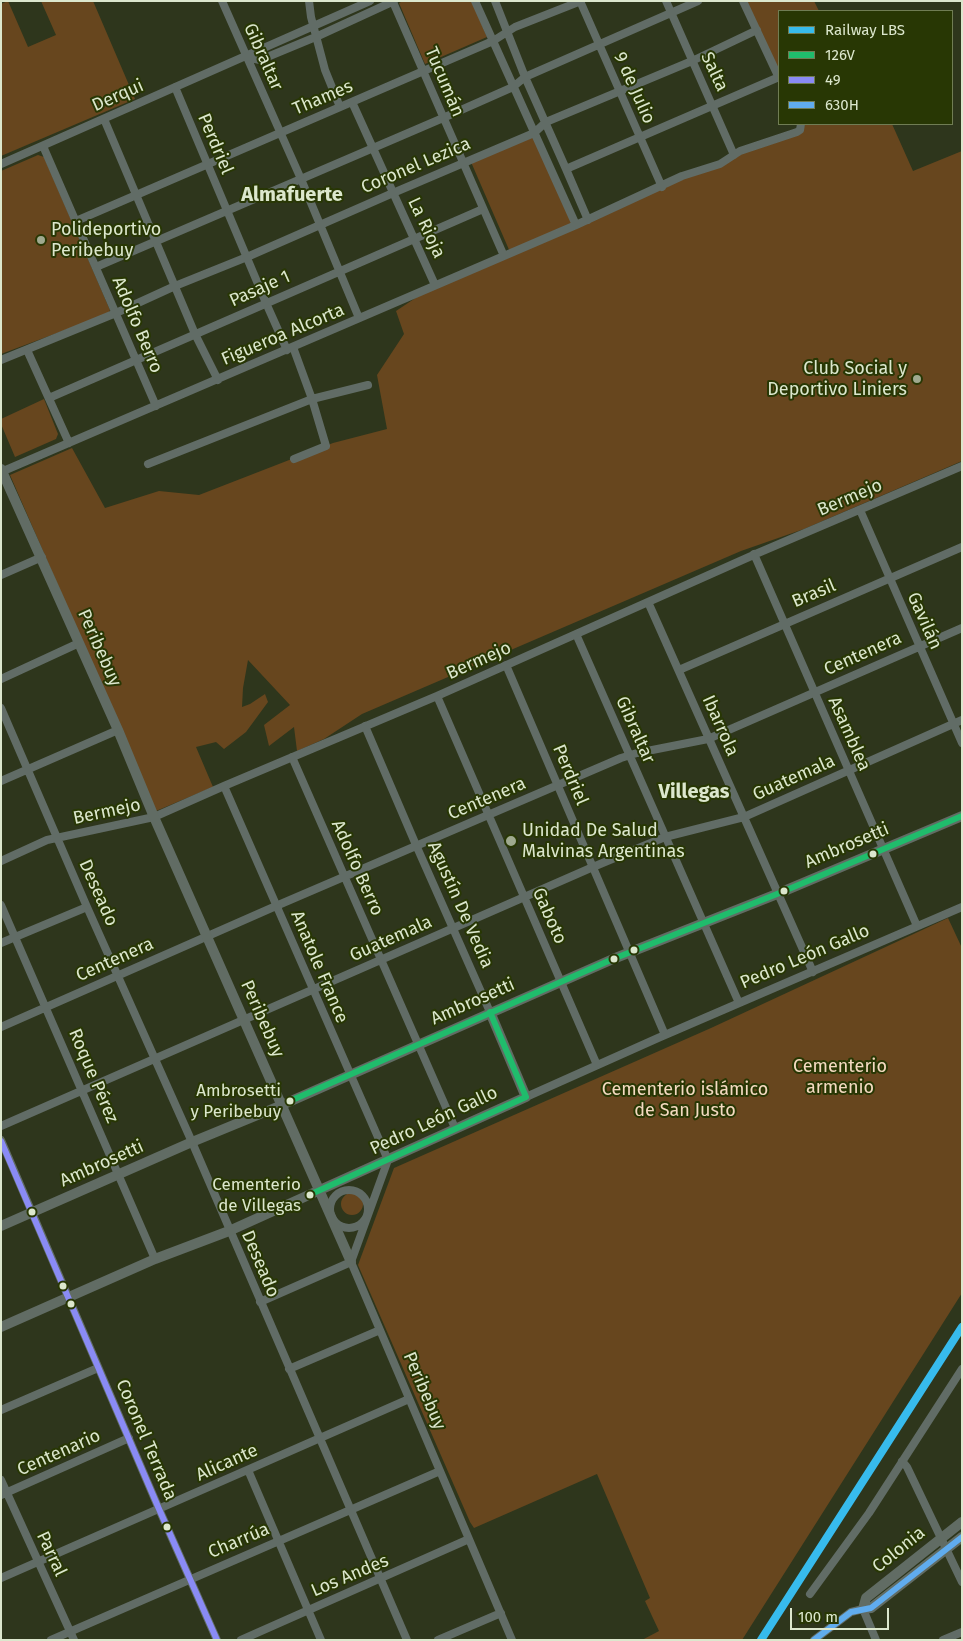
<!DOCTYPE html>
<meta charset="utf-8">
<style>
body{margin:0}
#map{position:relative;width:963px;height:1641px;overflow:hidden;background:#2e361c;font-family:"Fira Sans",sans-serif}
canvas{display:block}
.frame{position:absolute;inset:0;border:2px solid #dce7cd;pointer-events:none}
.legend{position:absolute;left:778px;top:10px;width:175px;height:115px;box-sizing:border-box;background:#283704;border:1px solid #707d54;margin:0;padding:6px 9px;list-style:none;font-size:15px;color:#dce7cd}
.legend li{display:flex;align-items:center;gap:10px;height:25px}
.legend b{width:25px;border:1px solid #707d54}
.scale{position:absolute;left:790px;top:1608px;width:99px;height:22px;box-sizing:border-box;border:2px solid #dce7cd;border-top:0;padding-left:6px;font-size:15px;line-height:18px;white-space:nowrap;color:#dce7cd;-webkit-text-stroke:4px #283704;paint-order:stroke}
</style>
<div id="map">
<canvas width="963" height="1641"></canvas>
<div class="frame"></div>
<ul class="legend">
<li><b style="height:6px;background:#37bbed"></b>Railway LBS</li>
<li><b style="height:6px;background:#20bc6c"></b>126V</li>
<li><b style="height:6px;background:#8a8bf5"></b>49</li>
<li><b style="height:6px;background:#60acee"></b>630H</li>
</ul>
<div class="scale">100 m</div>
</div>
<script>
const g = document.querySelector('canvas').getContext('2d');
g.lineJoin = 'round';
function paint(path, color) { g.fillStyle = color; g.fill(path, 'evenodd'); }
const toPath = rows => new Path2D(rows.map(r => 'M' + r).join(''));
function stroke(path, color, width, dash) { g.strokeStyle = color; g.lineWidth = width; g.lineCap = dash ? 'butt' : 'round'; g.setLineDash(dash || []); g.stroke(path); }
function label(font, color, halo, rows, align = 'center') {
  g.font = font + ' "Fira Sans",sans-serif'; g.lineWidth = 4; g.setLineDash([]); g.textBaseline = 'middle'; g.strokeStyle = halo; g.fillStyle = color; for (const [text, x, y, turn = 0] of rows) {
    g.save(); g.translate(x, y); g.rotate((+turn || 0) * Math.PI / 180); g.textAlign = isNaN(turn) ? turn : align; if (halo) g.strokeText(text, 0, 0); g.fillText(text, 0, 0); g.restore();
  }
}
paint(toPath([
 [8,1,28,47,56,35,41,1,93,1,135,99,1,156,1,4],
 [403,1,472,1,487,37,425,64,399,3],
 [745,1,814,1,819,11,779,11,779,73],
 [804,124,892,124,913,171,962,151,962,461,804,529,741,551,362,714,324,739,297,751,294,727,269,746,264,725,290,705,248,660,243,688,242,707,250,704,265,694,268,702,246,732,224,749,216,742,196,747,213,787,156,811,10,475,72,448,105,508,159,491,199,495,333,443,387,429,377,375,404,334,396,311,435,285,801,128,805,126],
 [534,134,573,224,510,252,471,162],
 [38,155,44,157,110,310,108,314,1,354,1,171],
 [44,399,58,434,56,439,15,457,1,424,1,419],
 [948,918,962,948,962,1293,742,1640,642,1640,659,1631,645,1601,650,1598,597,1474,474,1528,470,1522,358,1265,394,1168,711,1028],
 '341 1204a11 11 0 1 1 22 0a11 11 0 1 1-22 0Z'
]), '#67461e');
stroke(toPath([
 [222,1,301,179,359,318],
 [309,1,311,17,325,70,340,107],
 [475,1,576,225],
 [495,1,525,77,566,169,588,220],
 [580,1,662,187],
 [666,1,734,155],
 [743,1,779,78],
 [393,2,504,256],
 [246,57,260,60,318,36,394,1],
 [175,87,266,303,287,350],
 [352,102,435,285],
 [104,119,195,334,218,380],
 [43,146,156,406],
 [1,164,370,1],
 [566,169,779,77],
 [76,221,493,41,515,27,581,1],
 [96,267,443,118,513,87,525,77,698,1],
 [27,350,69,443],
 [1,360,116,313,175,286,247,257,393,193,534,133,546,122,692,61,757,30],
 [49,398,483,209],
 [294,459,326,446,312,399,368,385],
 [148,464,312,399,293,347],
 [1,472,576,225,682,176,720,164,740,151,797,132,800,130,801,124],
 [860,510,962,743],
 [754,554,917,926],
 [1,575,42,557],
 [648,602,813,972],
 [576,634,739,1003],
 [506,665,665,1035],
 [679,670,962,547],
 [1,679,79,643],
 [437,696,597,1065],
 [1,708,87,907,192,1142,407,1640],
 [365,726,416,845,490,1012],
 [292,757,455,1128],
 [1,781,118,730],
 [224,786,388,1160,351,1262],
 [1,861,47,840,154,817,224,786,437,696,758,553,962,466],
 [1,905,155,1259],
 [1,943,87,907],
 [1,1027,276,906,621,758,637,753,708,739,962,628],
 [526,1097,658,1038,962,907],
 [1,1126,593,867,665,837,744,817,962,720],
 [1,1140,159,1509,217,1640],
 '330 1209a19 19 0 1 1 38 0a19 19 0 1 1-38 0Z',
 [351,1262,512,1640],
 [260,1302,351,1262],
 [289,1369,380,1330],
 [1,1410,98,1368],
 [902,1461,907,1467,962,1582],
 [248,1470,321,1640],
 [1,1480,74,1640],
 [1,1495,129,1438],
 [1,1578,409,1399],
 [810,1594,869,1513,962,1369],
 [51,1640,440,1471],
 [241,1640,469,1539],
 [438,1640,501,1613],
 [814,1640,851,1612,863,1609,876,1640],
 [943,1640,962,1632]
]), '#616c66', 8);
stroke(toPath([
 [1,469,118,730,154,817,351,1262],
 [1,1226,192,1142,282,1105,613,959,777,894,962,816],
 [1,1327,155,1259,229,1231,526,1097,490,1012],
 [962,1522,866,1598,863,1609,871,1608,962,1537]
]), '#616c64', 10);
stroke(toPath([
 [290,1101,613,959,777,894,962,816],
 [309,1195,526,1097,490,1012]
]), '#20bc6c', 6);
stroke(toPath([
 [1,1141,159,1509,217,1640]
]), '#8a8bf5', 6);
stroke(toPath([
 [814,1640,851,1612,871,1608,962,1537]
]), '#60acee', 6);
stroke(toPath([
 [761,1640,962,1327]
]), '#37bbed', 8);
for (const [x, y, r, color] of [
 [41,240,5,"#9fa98f"],
 [917,379,5,"#9fa98f"],
 [511,841,6,"#9fa98f"],
 [873,854,4.5,"#dce7cd"],
 [784,891,4.5,"#dce7cd"],
 [634,950,4.5,"#dce7cd"],
 [614,959,4.5,"#dce7cd"],
 [290,1101,4.5,"#dce7cd"],
 [310,1195,4.5,"#dce7cd"],
 [32,1212,4.5,"#dce7cd"],
 [63,1286,4.5,"#dce7cd"],
 [71,1304,4.5,"#dce7cd"],
 [167,1527,4.5,"#dce7cd"]
]) { const dot = new Path2D(); dot.arc(x, y, r, 0, 2 * Math.PI); g.fillStyle = color; g.fill(dot); stroke(dot, '#283704', 2); }
label('17px', '#dce7cd', '#283704', [
 ["Ambrosetti",281,1091],
 ["y Peribebuy",281,1112],
 ["Cementerio",301,1185],
 ["de Villegas",301,1206]
], 'right');
label('18px', '#dce7cd', '#283704', [
 ["Gibraltar",263,57,66],
 ["Salta",714,72,65],
 ["Tucumán",444,82,67],
 ["9 de Julio",634,88,66],
 ["Derqui",118,96,-24],
 ["Thames",323,98,-23],
 ["Perdriel",215,144,67],
 ["Coronel Lezica",416,166,-23],
 ["La Rioja",426,228,65],
 ["Pasaje 1",260,289,-24],
 ["Adolfo Berro",137,325,67],
 ["Figueroa Alcorta",283,335,-23],
 ["Bermejo",850,498,-23],
 ["Brasil",814,594,-23],
 ["Gavilán",924,621,66],
 ["Peribebuy",99,648,66],
 ["Centenera",863,654,-24],
 ["Bermejo",479,661,-24],
 ["Ibarrola",720,726,66],
 ["Gibraltar",635,730,66],
 ["Asamblea",849,734,66],
 ["Perdriel",570,775,67],
 ["Guatemala",794,778,-24],
 ["Centenera",487,799,-23],
 ["Bermejo",107,812,-12],
 ["Ambrosetti",847,846,-23],
 ["Adolfo Berro",357,868,66],
 ["Deseado",98,893,66],
 ["Agustín De Vedia",460,905,66],
 ["Gaboto",549,916,66],
 ["Guatemala",391,939,-24],
 ["Pedro León Gallo",805,957,-23],
 ["Centenera",115,960,-24],
 ["Anatole France",319,967,67],
 ["Ambrosetti",473,1002,-24],
 ["Peribebuy",262,1019,66],
 ["Roque Pérez",93,1076,67],
 ["Pedro León Gallo",434,1121,-25],
 ["Ambrosetti",102,1164,-24],
 ["Deseado",260,1264,67],
 ["Peribebuy",424,1391,67],
 ["Coronel Terrada",146,1440,67],
 ["Centenario",59,1453,-24],
 ["Alicante",227,1463,-24],
 ["Charrúa",239,1541,-23],
 ["Colonia",899,1550,-39],
 ["Parral",51,1554,65],
 ["Los Andes",350,1576,-23]
]);
label('18px', '#dce7cd', '#283704', [
 ["Polideportivo",51,230],
 ["Peribebuy",51,251],
 ["Club Social y",907,369,"right"],
 ["Deportivo Liniers",907,390,"right"],
 ["Unidad De Salud",522,831],
 ["Malvinas Argentinas",522,852]
], 'left');
label('18px', '#f5dac1', '#283704', [
 ["Cementerio",840,1067],
 ["armenio",840,1088],
 ["Cementerio islámico",685,1090],
 ["de San Justo",685,1111]
]);
label('bold 20px', '#dce7cd', '#283704', [
 ["Almafuerte",292,195],
 ["Villegas",694,792]
]);
</script>
